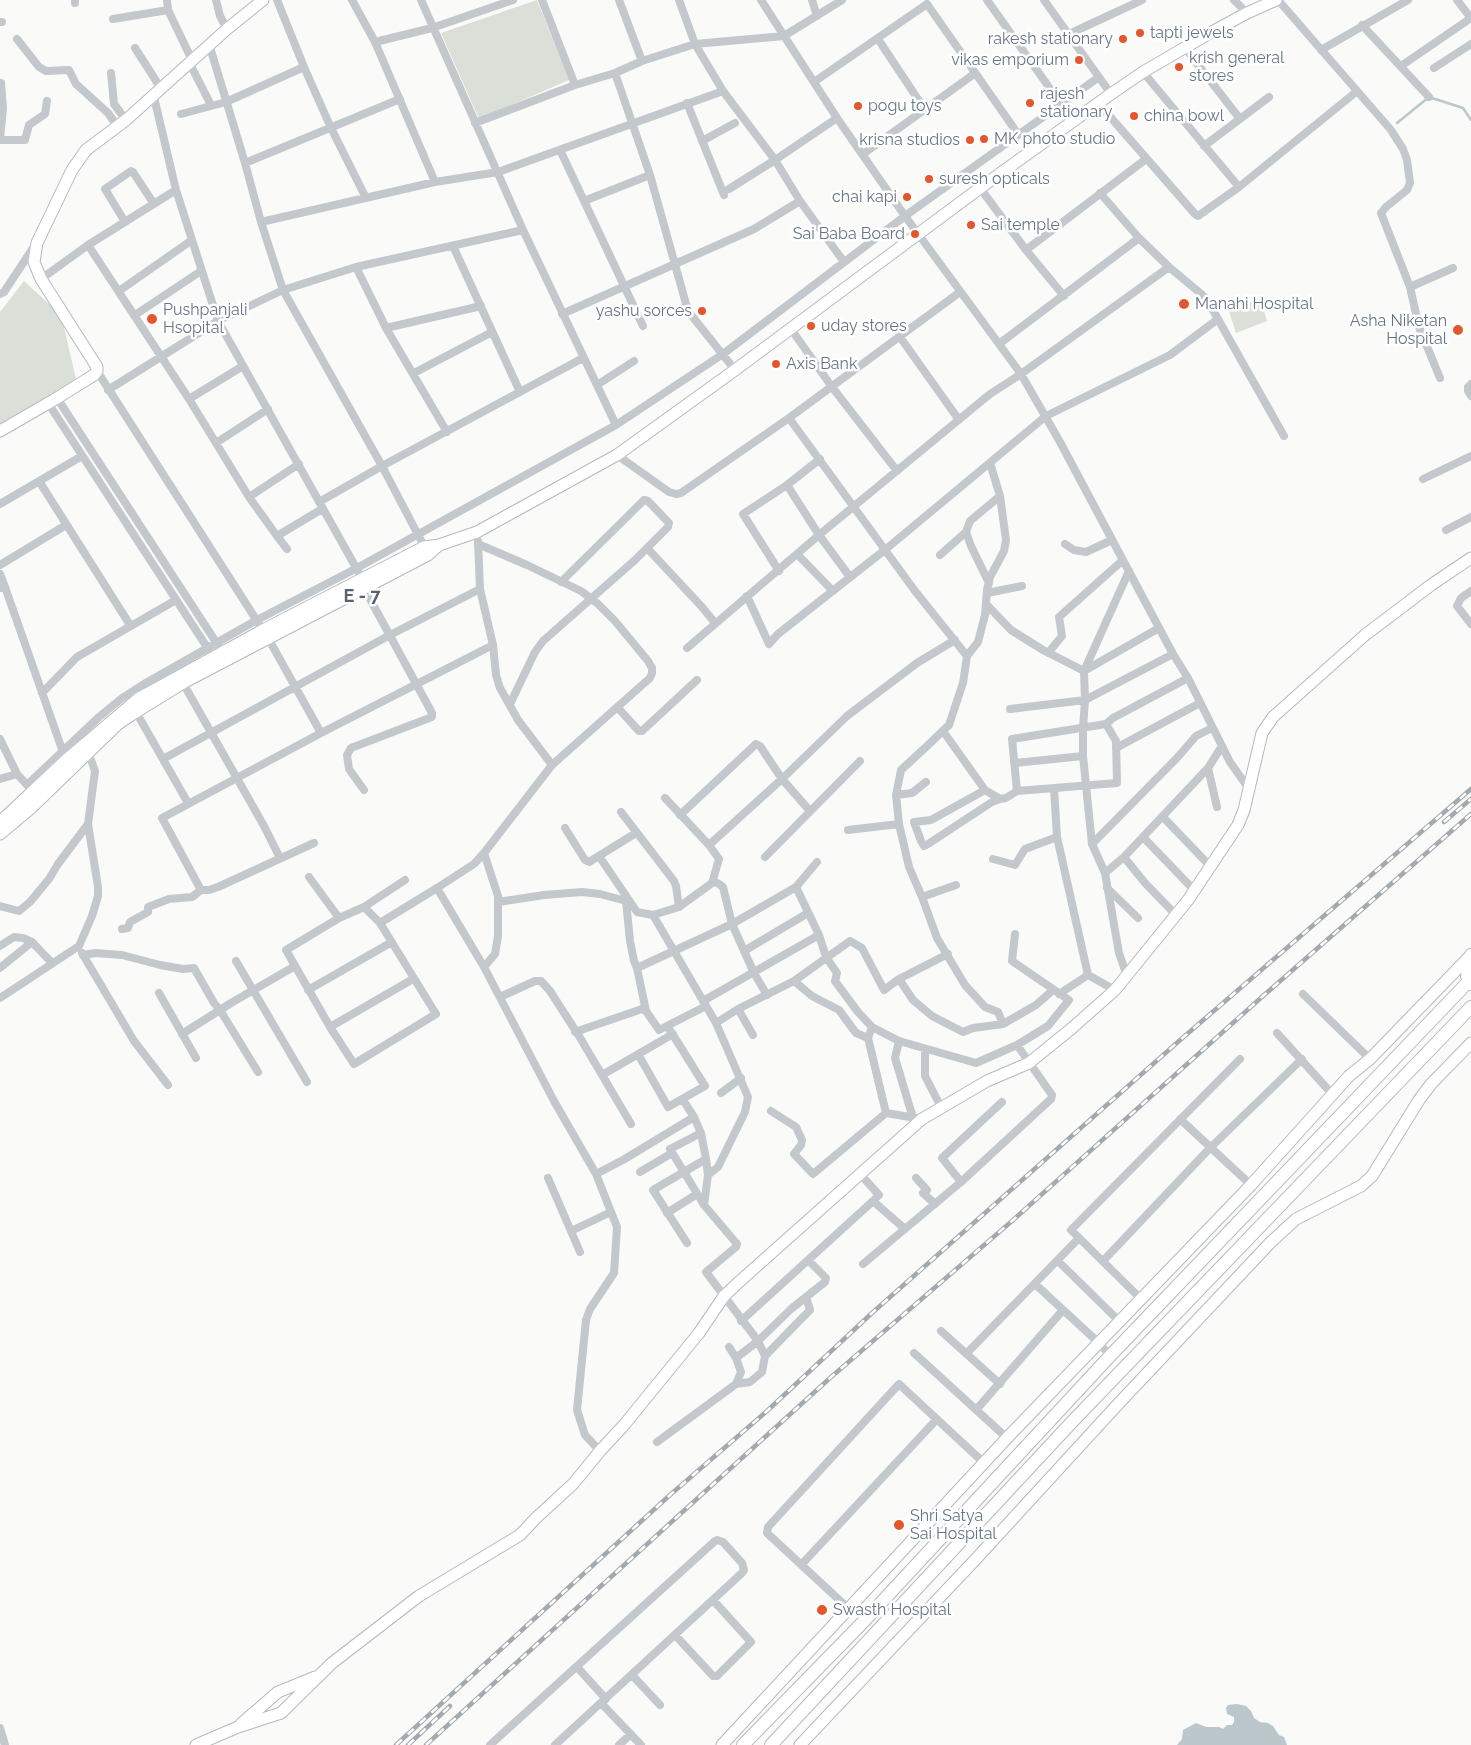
<!DOCTYPE html>
<style>
body{margin:0}
canvas{display:block;background:#fafaf8}
</style>
<canvas width="1471" height="1745"></canvas>
<script>
const g = document.querySelector('canvas').getContext('2d');
g.lineJoin = 'round';
function paint(path, color) { g.fillStyle = color; g.fill(path, 'evenodd'); }
const toPath = rows => new Path2D(rows.map(r => 'M' + r).join(''));
function stroke(path, color, width, dash) { g.strokeStyle = color; g.lineWidth = width; g.lineCap = dash ? 'butt' : 'round'; g.setLineDash(dash || []); g.stroke(path); }
function label(font, color, halo, rows, align = 'center') {
  g.font = font + ' Raleway,sans-serif'; g.lineWidth = 5; g.setLineDash([]); g.textBaseline = 'middle'; g.strokeStyle = halo; g.fillStyle = color; for (const [text, x, y, turn = 0] of rows) {
    g.save(); g.translate(x, y); g.rotate((+turn || 0) * Math.PI / 180); g.textAlign = isNaN(turn) ? turn : align; if (halo) g.strokeText(text, 0, 0); g.fillText(text, 0, 0); g.restore();
  }
}
paint(toPath([
 [537,0,569,80,479,119,441,33],
 [24,281,61,315,76,379,0,424,0,312],
 [1260,299,1267,321,1236,333,1229,311]
]), '#dadfd7');
paint(toPath([
 [1237,1704,1246,1706,1251,1711,1254,1718,1260,1722,1268,1723,1273,1726,1279,1735,1284,1737,1287,1745,1177,1745,1182,1739,1183,1730,1196,1723,1206,1727,1219,1727,1223,1729,1227,1725,1232,1725,1234,1722,1234,1717,1227,1714,1226,1708,1228,1705]
]), '#bbc7cb');
stroke(toPath([
 [1397,123,1429,97,1463,108,1471,120]
]), '#bbc7cb', 2.5);
const secondary = toPath([
 [0,431,57,398,94,375,97,371,97,367,41,279,34,262,37,243,72,170,86,150,126,120,227,29,263,0],
 [0,822,66,760,139,698,263,630,424,547,439,545,477,532,617,455,735,370,980,188,1111,94,1143,72,1210,33,1247,13,1276,0],
 [0,834,30,809,118,724,136,712,183,683,428,555,439,545],
 [241,1724,278,1692,315,1677],
 [196,1745,238,1727,281,1713,332,1663,419,1596,520,1535,536,1518,573,1484,600,1451,624,1425,699,1333,724,1296,740,1281,922,1119,987,1081,1029,1063,1071,1029,1115,990,1188,900,1238,825,1244,810,1262,733,1273,717,1365,635,1431,585,1471,558],
 [722,1745,1007,1438,1251,1185,1349,1076,1370,1059,1470,956],
 [800,1745,974,1561,1120,1402,1270,1243,1296,1219,1361,1186,1372,1176,1419,1100,1431,1084,1471,1043]
]);
const primary = toPath([
 [1471,955,1467,976,1471,984],
 [743,1745,865,1620,1110,1356,1471,979],
 [771,1745,1071,1423,1471,1007]
]);
stroke(secondary, '#b3babf', 13);
stroke(primary, '#b5babe', 14);
stroke(toPath([
 [75,0,75,3],
 [167,0,168,10,192,60],
 [216,0,220,16,227,29],
 [277,0,304,67,331,128,366,198],
 [352,0,375,42,435,182],
 [421,0,523,230,616,425],
 [542,0,575,85],
 [619,0,642,61],
 [679,0,695,44,723,91,775,160,800,201,844,262],
 [761,0,837,118,905,216,1021,374,1060,442,1173,654,1188,678,1230,762,1249,789],
 [812,0,817,16],
 [987,0,1061,104],
 [1044,0,1111,94],
 [1234,0,1247,13],
 [1278,0,1391,130,1403,149,1407,160,1410,183,1407,190,1386,207,1381,213,1410,287,1419,327,1440,378],
 [1457,0,1471,18],
 [113,19,168,10],
 [0,22,2,22],
 [1362,25,1429,97],
 [1069,34,1142,0],
 [17,39,39,67,46,71,69,70,76,84,108,113,117,126],
 [878,39,925,110],
 [375,42,432,28,513,0],
 [209,44,245,163,261,222,283,290,382,466,426,550],
 [135,48,160,87],
 [1185,48,1240,119],
 [1321,50,1408,0],
 [189,62,211,105],
 [1401,66,1471,18],
 [1434,68,1471,44],
 [1143,72,1239,187],
 [111,73,114,104,126,120],
 [615,73,650,175,688,311,735,370],
 [814,82,927,4,1018,134],
 [153,93,176,190,218,321,359,573],
 [687,103,724,195],
 [1099,104,1195,214,1198,216,1239,187,1356,92],
 [181,114,226,102,304,67],
 [475,123,575,85,615,73,642,61,695,44,784,36,842,0],
 [0,139,3,108,1,83],
 [0,140,25,140,29,125,45,114,47,101],
 [702,141,735,123],
 [1204,146,1269,97],
 [560,150,643,326],
 [863,154,974,74],
 [245,163,400,99],
 [980,188,1026,250,1064,296],
 [729,189,775,160,837,118],
 [1100,193,1139,238,1169,267,1206,298,1284,436],
 [584,201,650,175],
 [125,222,105,189,131,171,133,172,154,204],
 [261,222,435,182,498,172,723,91],
 [88,245,189,399,249,497,277,536,322,509],
 [453,246,520,392],
 [1026,250,1146,159],
 [356,267,386,328,447,432],
 [41,279,88,245,176,190],
 [1410,287,1453,268],
 [119,291,192,240],
 [0,294,4,292,35,245],
 [562,314,754,229,800,201],
 [135,315,201,271],
 [386,328,481,306],
 [791,329,832,387,897,471],
 [900,337,959,420],
 [999,344,1139,238],
 [97,371,259,624],
 [414,373,492,332],
 [1471,384,1468,387,1468,391,1471,396],
 [597,385,634,361],
 [108,390,218,321,283,290,356,267,523,230],
 [57,398,225,656],
 [189,399,243,366],
 [48,403,216,661],
 [789,418,915,591,967,656,963,683,949,725,926,747,901,770,896,795,899,824,909,867,922,897,937,938,965,985,985,1007,998,1012,1003,1024],
 [216,443,268,409],
 [617,455,669,492,676,494,681,493,789,418,960,292],
 [1423,479,1471,456],
 [39,481,130,625],
 [787,485,819,535,850,577],
 [249,497,299,464],
 [319,502,382,466,583,358],
 [0,504,82,456],
 [1446,530,1471,517],
 [966,532,971,546,989,583],
 [277,536,287,549],
 [478,541,480,589,493,645,496,675,500,688,518,720,552,765],
 [1065,544,1074,550,1086,552,1112,540],
 [647,548,702,607,715,623],
 [797,554,833,591],
 [940,555,966,532,970,521,1000,496],
 [0,565,66,525],
 [779,571,743,514,787,485,820,459],
 [0,574,5,587],
 [0,588,5,587,64,755],
 [1471,591,1461,598,1457,606,1471,624],
 [987,593,1022,586],
 [747,596,769,644,778,634,886,549,1046,416,1170,355,1218,319],
 [986,604,1011,630,1043,650,1084,671,1159,628],
 [268,638,321,733],
 [687,648,819,535,990,394,1021,374,1169,267],
 [1048,653,1062,636,1059,617,1123,560],
 [967,656,978,642,985,615,987,590,990,577,1004,551,1006,540,1000,496,990,463],
 [183,683,264,826,280,858],
 [42,693,77,657,176,600],
 [510,704,535,652,543,641,635,560,668,527,669,523,648,501,644,500,561,582],
 [618,708,639,731,642,731,697,680],
 [1010,709,1085,700,1173,654],
 [136,712,188,803],
 [943,731,985,790,1000,799,1006,798,1017,791,1117,783,1116,741,1106,724],
 [0,739,17,774,30,788],
 [1116,748,1200,703],
 [163,759,390,635,480,589],
 [1015,763,1083,756],
 [0,779,17,774],
 [27,785,99,717,122,698,144,684,255,621,357,568,616,425,723,354,905,216,1099,77],
 [1054,788,1057,837,1088,975,1115,990],
 [364,790,349,769,347,755,351,748,432,717,432,713,364,588],
 [985,790,931,820,914,822,921,841,924,846,928,844,992,802,1000,799],
 [1017,791,1012,739,1106,724,1113,718,1188,678],
 [896,795,912,793,926,782],
 [665,798,709,845],
 [1217,807,1208,768,1222,746],
 [621,812,674,881,676,886,679,907],
 [680,815,756,744,760,746,782,779,847,716,917,663,955,640],
 [1163,817,1211,867],
 [565,828,585,860,589,862,636,833],
 [848,830,899,824],
 [1143,837,1194,890],
 [314,843,218,887,209,890,201,890,162,818,321,733,493,645],
 [1092,844,1177,758,1196,736,1212,728],
 [599,856,637,912,653,915,716,1023,748,1097,745,1112,718,1167,708,1175],
 [765,857,860,761],
 [1124,857,1145,883,1176,915],
 [993,859,1015,865,1025,849,1057,837],
 [1105,873,1124,857,1208,768],
 [309,877,339,918],
 [712,883,719,859,709,845,782,779,810,811],
 [796,887,819,935,826,957,837,973,835,981,858,1012,872,1027,899,1041,976,1063,1017,1045,1048,1026,1069,1000,1012,961,1015,934],
 [437,888,484,967,554,1101,596,1174,617,1227,614,1273,590,1309,586,1320,577,1410,585,1435,600,1451],
 [1107,888,1138,918],
 [922,897,956,885],
 [626,901,630,941,634,961,637,968,732,924,796,887,817,862],
 [498,902,544,895,582,892,600,894,630,902],
 [0,906,19,911,30,902,49,879,58,864,88,824],
 [364,907,405,880],
 [653,915,679,907,712,883,715,882,719,884,723,887,732,924,754,973,767,995],
 [380,923,436,1014,354,1064,330,1027,286,950,339,918,364,907,380,923,437,888,474,864,484,853,552,765,650,678,652,673,652,668,648,661,615,621,597,603,581,591,527,565,478,544],
 [122,929,128,928,130,922,148,912,148,907,169,899,192,897,201,890],
 [0,946,14,937,23,938,32,942,52,963],
 [744,951,808,913],
 [82,953,134,1041,168,1085],
 [83,955,95,953,122,955,160,965,183,969,194,968,214,1003,220,1010,258,1072],
 [236,961,307,1082],
 [484,967,495,954,498,936,498,896,484,853],
 [0,968,32,942],
 [637,968,646,1011],
 [1127,976,1119,953,1105,873,1092,844,1083,756,1083,729,1085,700,1084,671,1129,571],
 [899,979,913,1000,932,1016,963,1032,973,1028,1003,1024,1036,1005,1053,990],
 [794,981,812,996,839,1010,856,1033,868,1038],
 [308,990,392,942],
 [159,993,196,1058],
 [1059,994,1088,975],
 [1303,994,1370,1059],
 [500,997,535,981,541,981,550,991,579,1036,631,1124],
 [0,998,79,946,92,916,98,896,98,887,88,824,95,771,87,749],
 [703,1001,819,935],
 [738,1009,753,1035],
 [716,1023,738,1009,794,981,850,941,862,948,884,990,899,979,948,954],
 [330,1027,413,979],
 [872,1027,868,1038,886,1113],
 [575,1032,642,1009,646,1011,659,1030,706,1006],
 [1277,1033,1333,1095],
 [182,1034,231,1003,295,966],
 [899,1041,895,1058,913,1118],
 [925,1049,925,1076,941,1107],
 [638,1054,668,1107,705,1086,668,1027],
 [602,1075,673,1034],
 [721,1093,741,1078],
 [683,1100,694,1117,701,1133,706,1159,708,1175,704,1205],
 [771,1111,796,1127,802,1140,801,1145,794,1154,813,1174,886,1113,922,1119],
 [1180,1119,1251,1185],
 [640,1172,672,1153],
 [596,1174,623,1160,694,1117],
 [860,1174,879,1195,873,1201,905,1229],
 [548,1178,580,1252],
 [916,1178,927,1190,923,1193,935,1204],
 [961,1182,942,1158,1002,1102],
 [667,1213,697,1194],
 [571,1231,611,1212],
 [687,1243,653,1190,706,1159],
 [1058,1261,1119,1321],
 [1103,1261,1210,1148,1302,1059],
 [863,1264,961,1182,1051,1099,1052,1095,1017,1045],
 [1035,1284,1099,1343,1110,1356],
 [1141,1299,1071,1230,1240,1059],
 [741,1321,873,1201],
 [941,1331,1000,1384],
 [729,1347,736,1358,741,1372,736,1384],
 [914,1353,1007,1438],
 [966,1354,1079,1238],
 [765,1356,810,1310,806,1297],
 [736,1358,758,1341,791,1309,825,1282,826,1278,808,1260],
 [976,1410,1063,1310],
 [657,1442,736,1384,750,1382,762,1372,765,1356,758,1341,706,1272,736,1247,737,1244,704,1205,670,1149,701,1133],
 [802,1564,937,1419],
 [849,1609,767,1533,768,1527,899,1384,984,1463],
 [675,1635,713,1676,717,1676,751,1642,713,1600],
 [577,1667,606,1699],
 [632,1675,660,1705],
 [601,1703,641,1745],
 [0,1728,5,1745],
 [490,1745,715,1541,717,1540,723,1542,742,1563,744,1570,742,1573,555,1745],
 [619,1745,631,1734]
]), '#c3c8cc', 8);
stroke(secondary, '#fff', 11);
stroke(primary, '#fff', 12);
const rail = toPath([
 [1444,822,1471,799],
 [396,1745,670,1495,767,1411,872,1313,1179,1041,1471,789],
 [408,1745,450,1706],
 [426,1745,830,1378,1012,1221,1263,996,1471,814]
]);
stroke(rail, '#a2aab0', 4.5);
stroke(rail, '#fff', 2.5, [8]);
for (const [x, y, r, color] of [
 [1140,33,5,"#e4572e"],
 [1123,39,5,"#e4572e"],
 [1079,60,5,"#e4572e"],
 [1179,67,5,"#e4572e"],
 [1030,103,5,"#e4572e"],
 [858,106,5,"#e4572e"],
 [1134,116,5,"#e4572e"],
 [984,139,5,"#e4572e"],
 [970,140,5,"#e4572e"],
 [929,179,5,"#e4572e"],
 [907,197,5,"#e4572e"],
 [971,225,5,"#e4572e"],
 [915,234,5,"#e4572e"],
 [1184,304,6,"#e4572e"],
 [702,311,5,"#e4572e"],
 [152,319,6,"#e4572e"],
 [811,326,5,"#e4572e"],
 [1458,330,6,"#e4572e"],
 [776,364,5,"#e4572e"],
 [899,1525,6,"#e4572e"],
 [822,1610,6,"#e4572e"]
]) { const dot = new Path2D(); dot.arc(x, y, r, 0, 2 * Math.PI); g.fillStyle = color; g.fill(dot); stroke(dot, '#fff', 2); }
label('16px', '#657683', '#fff', [
 ["tapti jewels",1150,33],
 ["rakesh stationary",1113,39,"right"],
 ["krish general",1189,58],
 ["stores",1189,76],
 ["vikas emporium",1069,60,"right"],
 ["rajesh",1040,94],
 ["stationary",1040,112],
 ["pogu toys",868,106],
 ["china bowl",1144,116],
 ["MK photo studio",994,139],
 ["krisna studios",960,140,"right"],
 ["suresh opticals",939,179],
 ["chai kapi",897,197,"right"],
 ["Sai temple",981,225],
 ["Sai Baba Board",905,234,"right"],
 ["Manahi Hospital",1195,304],
 ["Pushpanjali",163,310],
 ["Hsopital",163,328],
 ["yashu sorces",692,311,"right"],
 ["Asha Niketan",1447,321,"right"],
 ["Hospital",1447,339,"right"],
 ["uday stores",821,326],
 ["Axis Bank",786,364],
 ["Shri Satya",910,1516],
 ["Sai Hospital",910,1534],
 ["Swasth Hospital",833,1610]
], 'left');
label('bold 18px', '#57646e', '#fff', [
 ["E - 7",362,597]
]);
</script>
